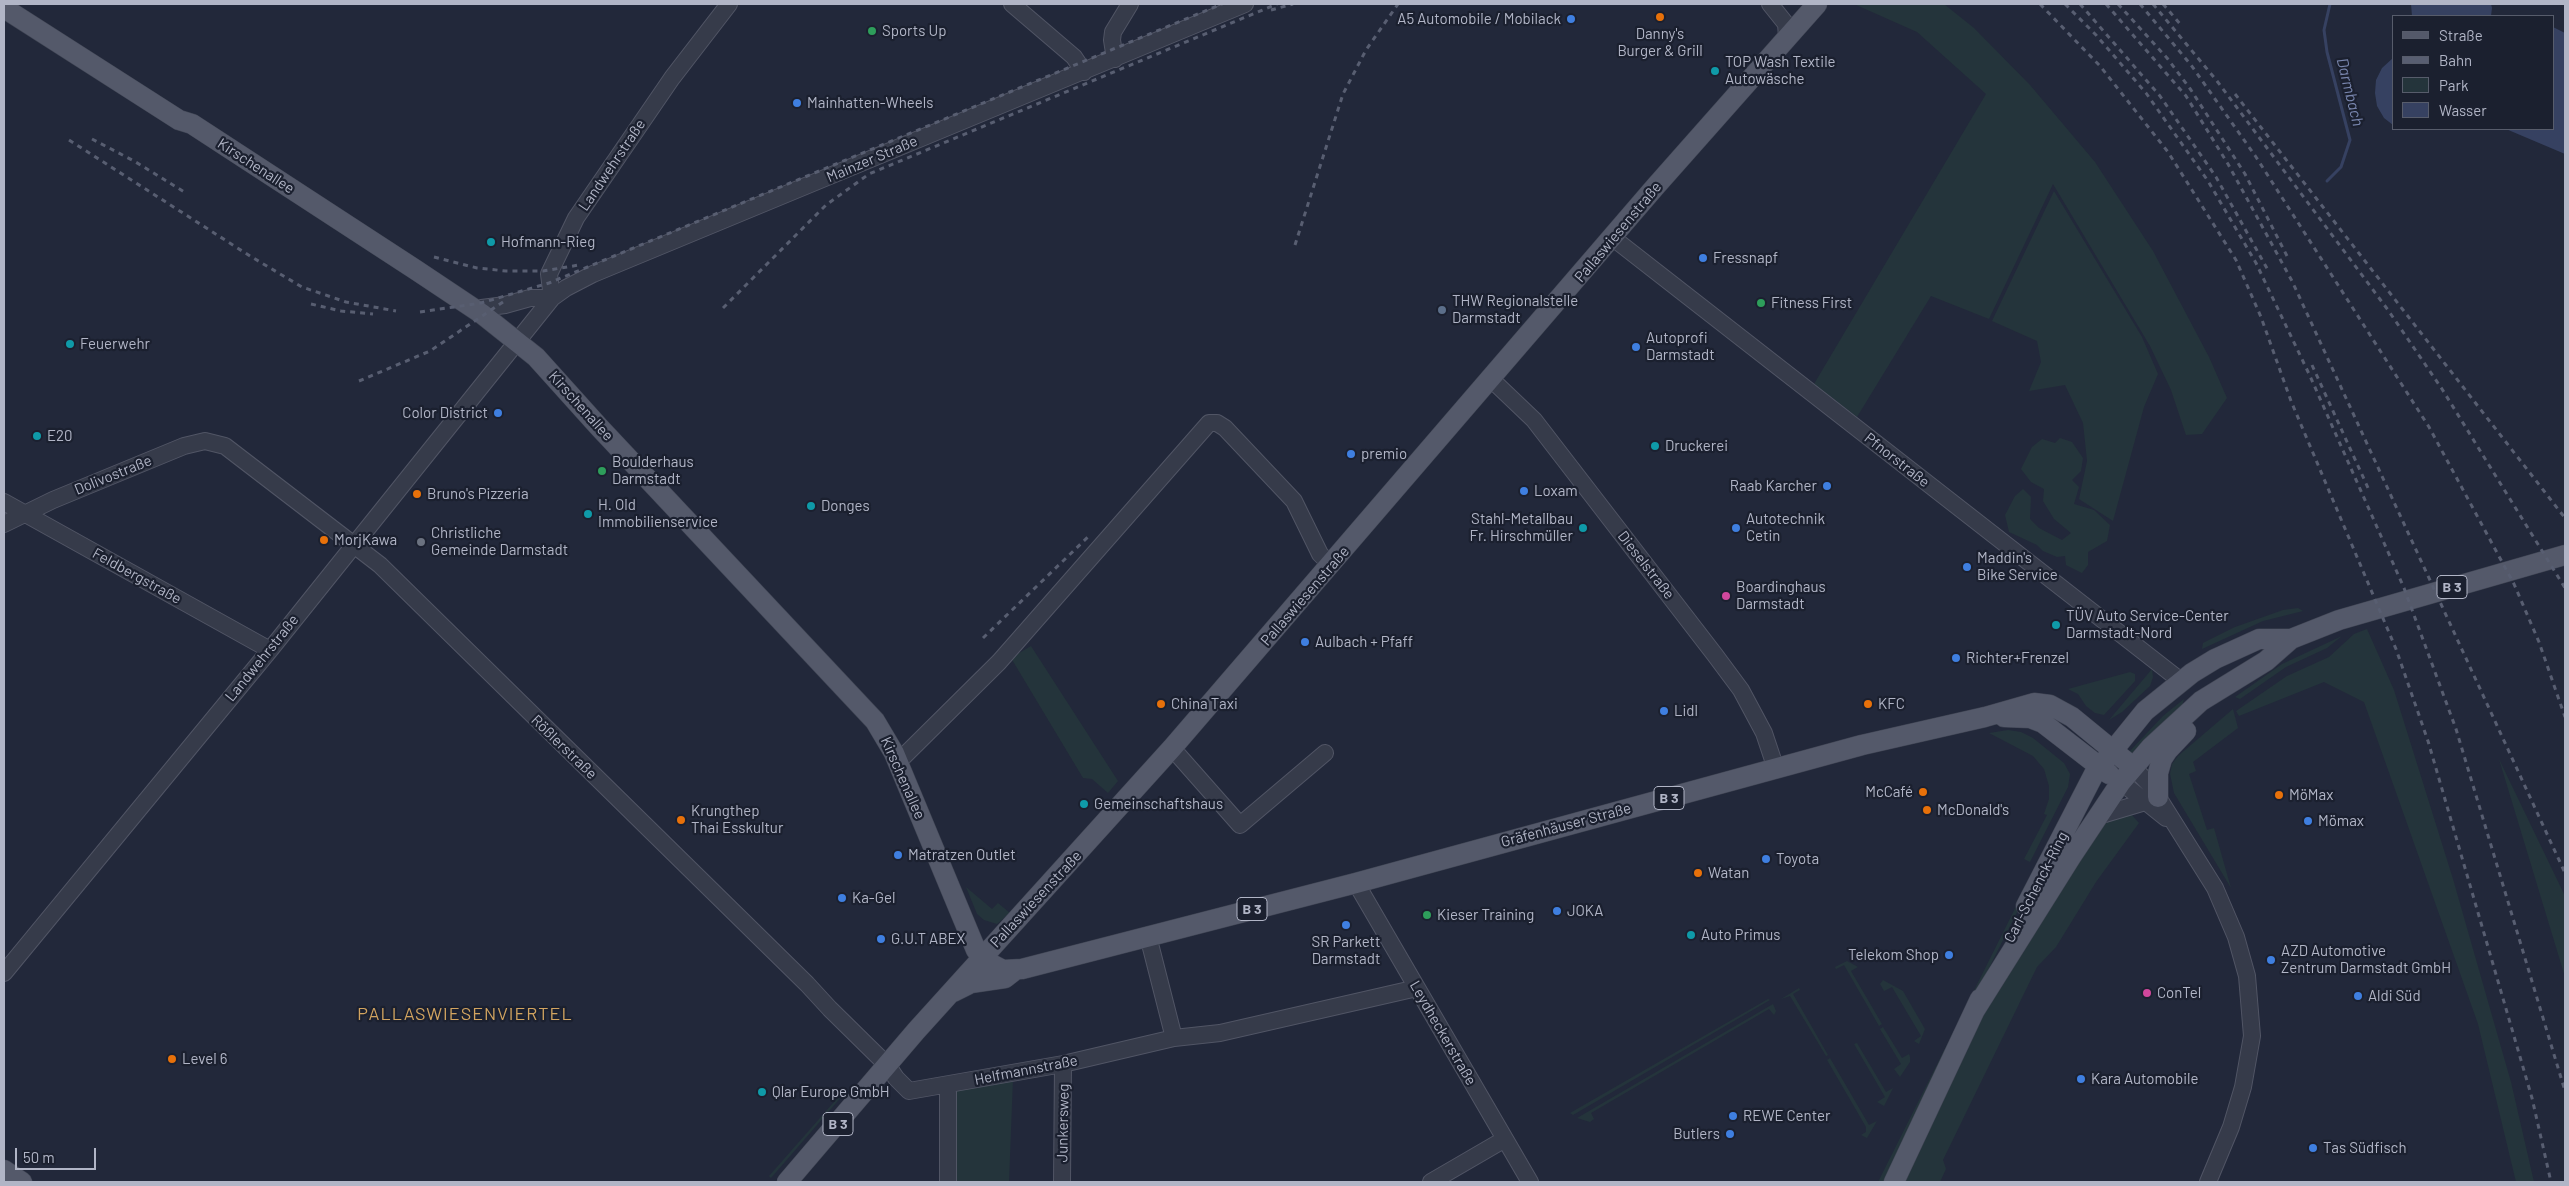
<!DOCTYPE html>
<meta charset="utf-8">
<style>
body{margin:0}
#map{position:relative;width:2569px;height:1186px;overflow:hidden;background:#22283a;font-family:Barlow,sans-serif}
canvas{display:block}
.frame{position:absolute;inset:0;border:5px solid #b1b5c6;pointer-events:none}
.legend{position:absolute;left:2392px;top:15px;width:162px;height:115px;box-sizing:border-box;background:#1b202f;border:1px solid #575c6b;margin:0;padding:6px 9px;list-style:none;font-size:15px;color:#b1b5c6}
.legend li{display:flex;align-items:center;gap:10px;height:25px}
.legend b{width:25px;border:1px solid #575c6b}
.scale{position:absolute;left:15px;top:1148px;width:81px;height:22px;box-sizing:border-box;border:2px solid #b1b5c6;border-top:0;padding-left:6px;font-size:15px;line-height:18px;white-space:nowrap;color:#b1b5c6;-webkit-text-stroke:4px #1b202f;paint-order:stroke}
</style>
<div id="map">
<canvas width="2569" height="1186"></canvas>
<div class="frame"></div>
<ul class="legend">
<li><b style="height:6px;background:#54596a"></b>Straße</li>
<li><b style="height:6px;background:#585e71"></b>Bahn</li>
<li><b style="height:14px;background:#24343b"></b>Park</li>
<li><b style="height:14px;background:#364161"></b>Wasser</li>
</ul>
<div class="scale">50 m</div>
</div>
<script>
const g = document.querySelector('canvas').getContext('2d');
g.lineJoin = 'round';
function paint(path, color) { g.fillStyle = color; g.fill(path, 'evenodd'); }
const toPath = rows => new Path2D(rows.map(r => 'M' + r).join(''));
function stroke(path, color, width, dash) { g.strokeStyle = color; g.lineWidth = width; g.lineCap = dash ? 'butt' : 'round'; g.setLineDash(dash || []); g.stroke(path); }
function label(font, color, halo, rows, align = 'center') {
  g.font = font + ' Barlow,sans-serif'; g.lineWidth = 4.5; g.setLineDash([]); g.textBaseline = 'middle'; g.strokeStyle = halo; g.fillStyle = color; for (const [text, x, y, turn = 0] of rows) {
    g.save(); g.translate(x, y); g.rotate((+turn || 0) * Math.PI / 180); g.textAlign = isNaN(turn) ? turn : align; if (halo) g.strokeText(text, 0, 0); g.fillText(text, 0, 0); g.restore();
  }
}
paint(toPath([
 [1854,4,1944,4,1974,28,2030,85,2095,162,2153,251,2209,357,2227,398,2202,434,2186,435,2171,390,2150,346,2053,184,1989,319,1931,296,1857,417,1814,384,1986,94,1917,32],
 [2054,191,2142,337,2158,374,2144,407,2113,521,2079,499,2087,461,2083,423,2065,385,2029,391,2041,362,2037,341,1992,321],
 [2060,438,2072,442,2083,458,2081,471,2072,480,2079,487,2074,504,2094,510,2110,525,2107,541,2088,552,2088,565,2082,573,2066,565,2065,556,2057,557,2043,551,2037,545,2009,532,2005,515,2015,496,2023,489,2031,497,2030,519,2039,528,2062,540,2071,533,2054,519,2043,501,2044,489,2031,482,2021,469,2032,447,2042,439,2055,443],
 [2298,608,2303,611,2263,621,2202,649,2203,643,2235,627,2283,610],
 [2367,629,2394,690,2453,879,2511,1082,2534,1182,2516,1182,2478,1024,2364,702,2324,682,2239,716,2236,711,2287,676,2329,657,2354,634],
 [2342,636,2327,648,2286,667,2240,699,2235,697,2282,664],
 [1031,646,1118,781,1108,793,1092,779,1083,778,1011,658],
 [2152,669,2153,677,2150,686,2122,712,2109,720],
 [2130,672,2135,674,2135,681,2104,715,2095,713,2086,706,2078,694,2068,689],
 [2184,699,2182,706,2134,755,2129,752,2163,716],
 [2233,709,2238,728,2193,762,2196,771,2189,774,2207,830,2214,828,2231,888,2174,793,2170,774,2172,764,2178,756],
 [2008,730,2021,732,2033,738,2064,763,2070,774,2068,787,2030,862,2024,859,2047,815,2044,814,2049,799,2049,786,2044,769,2033,756,1989,733],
 [2499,759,2565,896,2565,977],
 [2079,781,2083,781,1992,962,1887,1182,1878,1182],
 [2123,815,2132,815,2139,823,2096,882,2056,947,2037,967,1943,1160,1946,1169,1940,1182,1900,1182,1970,1035,2101,821],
 [966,887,992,909,998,903,1010,913,997,924,984,920,977,914],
 [1847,961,1858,967,1851,971,1882,1024,1879,1026,1844,965,1836,969,1835,967],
 [1883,980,1903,991,1925,1029,1919,1044,1914,1041,1921,1036,1892,987,1884,991,1880,984],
 [1799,988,1800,990,1793,994,1828,1055,1826,1056,1790,996,1781,999],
 [1768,999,1770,1000,1573,1115,1570,1113],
 [1773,1004,1776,1011,1774,1015,1769,1009,1591,1113,1594,1119,1590,1122,1577,1118],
 [1883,1027,1902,1058,1909,1054,1910,1057,1910,1062,1900,1077,1894,1069,1901,1064,1880,1029],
 [1857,1043,1886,1092,1893,1088,1884,1106,1877,1102,1885,1097,1854,1044],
 [1830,1058,1869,1125,1877,1121,1867,1138,1861,1135,1866,1132,1866,1127,1827,1060],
 [1013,1078,1009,1182,952,1182,952,1091],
 [841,1094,843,1095,771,1178,769,1176]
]), '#24343b');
paint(toPath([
 [2411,4,2491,4,2492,8,2491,16,2412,16],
 [2553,27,2565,33,2565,154,2506,129,2553,129],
 [2393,58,2393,125,2384,118,2377,106,2375,93,2376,80,2382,68]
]), '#364161');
stroke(toPath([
 [2327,181,2341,167,2350,140,2327,52,2324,30,2330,4]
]), '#364161', 3);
const minor = toPath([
 [1012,4,1074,57,1084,72],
 [1770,4,1786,24,1787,37],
 [1115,59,1112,40,1113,32,1130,4],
 [1613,238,2181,681],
 [474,309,505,305,530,298,552,298,549,274,576,218,672,78,729,4],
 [1491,379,1534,420,1715,655,1741,690,1764,733,1776,769],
 [4,502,270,650],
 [4,524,53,500,184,446,205,441,225,446,380,565,807,984,830,1009,888,1066,896,1078,909,1091,1063,1064,1174,1038,1220,1033,1417,988],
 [1172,748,1240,825,1325,753],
 [898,762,999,662,1209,423,1217,423,1225,428,1294,501,1320,554,1331,565],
 [2133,767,2151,786,2215,888,2236,937,2247,976,2252,1036,2243,1087,2231,1127,2208,1182],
 [2121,782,2166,818],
 [2098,816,2145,802],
 [1356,883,1530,1182],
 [1148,936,1174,1038],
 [4,973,270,650,552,298,566,288,593,274,1245,4],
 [948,1182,948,1085],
 [1062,1182,1063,1064],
 [1431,1182,1505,1139]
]);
const major = toPath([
 [4,8,179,120,192,124,416,270,482,314,536,357,599,427,875,721,894,753,976,950,986,961,1003,970,1022,969,1356,883,1862,745,1985,717,2034,703,2050,705,2072,717,2133,767],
 [2004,717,2030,718,2043,723,2109,774],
 [2158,797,2158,773,2162,759,2168,750,2186,731],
 [2026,906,2094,774,2145,711,2192,673,2215,659,2259,639,2291,639],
 [953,992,971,983,1005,978,1014,971],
 [1975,1010,2071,857,2121,782,2151,747,2201,701,2266,661,2291,639,2339,620,2565,555],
 [4,1170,22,1182],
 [787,1182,916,1031,1172,748,1655,187,1817,4],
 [1894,1182,1980,999]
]);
stroke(minor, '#515565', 18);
stroke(major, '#3f4453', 21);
stroke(minor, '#363b4a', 16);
stroke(major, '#54596a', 20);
stroke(toPath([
 [2040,4,2100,66,2168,152,2236,260,2261,317,2291,401,2396,649,2428,741,2532,1098,2551,1182],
 [2065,4,2096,35,2146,93,2208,181,2256,263,2310,376,2404,588,2456,729,2565,1091],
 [2080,4,2160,96,2216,177,2269,272],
 [2106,4,2186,96,2228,164,2292,281,2565,873],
 [2118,4,2167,58,2191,90,2245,174,2287,256],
 [2140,4,2191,65,2256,157,2429,427,2514,584,2539,642,2565,717],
 [2153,4,2217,81,2388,310,2442,389,2565,588],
 [2163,4,2181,25],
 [1271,10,1293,4],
 [2235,94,2565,518],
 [92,139,134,161,186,193],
 [69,140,250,256,302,287,346,302,396,311],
 [1295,245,1343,94,1366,50,1398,4],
 [434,257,477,268,506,271,543,271,579,265],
 [311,304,341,311,373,314],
 [723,308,826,205,869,174,1277,4],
 [420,312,481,303,549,283,1222,4],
 [2312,365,2369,490],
 [359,381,430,351,503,302],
 [983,638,1090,535]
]), '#585e71', 3, [5, 5]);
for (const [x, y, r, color] of [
 [1660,17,5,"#e8710a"],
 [1571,19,5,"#3f7fe0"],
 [872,31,5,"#2e9e5b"],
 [1715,71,5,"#0f9aa8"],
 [797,103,5,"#3f7fe0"],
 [491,242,5,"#0f9aa8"],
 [1703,258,5,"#3f7fe0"],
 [1761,303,5,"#2e9e5b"],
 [1442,310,5,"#5c6f8a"],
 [70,344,5,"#0f9aa8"],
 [1636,347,5,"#3f7fe0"],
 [498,413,5,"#3f7fe0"],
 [37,436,5,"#0f9aa8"],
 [1655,446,5,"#0f9aa8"],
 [1351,454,5,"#3f7fe0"],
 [602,471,5,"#2e9e5b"],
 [1827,486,5,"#3f7fe0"],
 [1524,491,5,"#3f7fe0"],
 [417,494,5,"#e8710a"],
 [811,506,5,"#0f9aa8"],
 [588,514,5,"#0f9aa8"],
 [1583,528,5,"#0f9aa8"],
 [1736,528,5,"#3f7fe0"],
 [324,540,5,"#e8710a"],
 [421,542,5,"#6b7280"],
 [1967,567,5,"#3f7fe0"],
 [1726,596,5,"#d1479c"],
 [2056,625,5,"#0f9aa8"],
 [1305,642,5,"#3f7fe0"],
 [1956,658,5,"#3f7fe0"],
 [1161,704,5,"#e8710a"],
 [1868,704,5,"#e8710a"],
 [1664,711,5,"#3f7fe0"],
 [1923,792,5,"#e8710a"],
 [2279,795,5,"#e8710a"],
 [1084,804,5,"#0f9aa8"],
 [1927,810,5,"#e8710a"],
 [681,820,5,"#e8710a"],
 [2308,821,5,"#3f7fe0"],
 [898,855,5,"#3f7fe0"],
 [1766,859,5,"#3f7fe0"],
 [1698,873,5,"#e8710a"],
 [842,898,5,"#3f7fe0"],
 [1557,911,5,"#3f7fe0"],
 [1427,915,5,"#2e9e5b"],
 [1346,925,5,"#3f7fe0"],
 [1691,935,5,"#0f9aa8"],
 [881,939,5,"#3f7fe0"],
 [1949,955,5,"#3f7fe0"],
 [2271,960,5,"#3f7fe0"],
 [2147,993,5,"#d1479c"],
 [2358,996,5,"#3f7fe0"],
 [172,1059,5,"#e8710a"],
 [2081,1079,5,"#3f7fe0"],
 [762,1092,5,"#0f9aa8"],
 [1733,1116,5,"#3f7fe0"],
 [1730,1134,5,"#3f7fe0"],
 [2313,1148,5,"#3f7fe0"]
]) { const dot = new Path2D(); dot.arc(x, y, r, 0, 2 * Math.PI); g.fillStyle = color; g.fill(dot); stroke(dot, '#1b202f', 2); }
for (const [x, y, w] of [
 [2452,587,30],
 [1669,798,30],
 [1252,909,30],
 [838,1124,30]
]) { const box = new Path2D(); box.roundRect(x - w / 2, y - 11.5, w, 23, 4); g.fillStyle = '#1b202f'; g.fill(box); stroke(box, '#b1b5c6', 1); }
label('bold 14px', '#b1b5c6', null, [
 ["B 3",2452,587],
 ["B 3",1669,798],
 ["B 3",1252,909],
 ["B 3",838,1124]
]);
label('15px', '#b1b5c6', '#1b202f', [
 ["A5 Automobile / Mobilack",1561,19,"right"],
 ["Sports Up",882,31],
 ["Danny's",1660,34,"center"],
 ["Burger & Grill",1660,51,"center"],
 ["TOP Wash Textile",1725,62],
 ["Autowäsche",1725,79],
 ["Mainhatten-Wheels",807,103],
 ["Hofmann-Rieg",501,242],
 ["Fressnapf",1713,258],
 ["THW Regionalstelle",1452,301],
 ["Darmstadt",1452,318],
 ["Fitness First",1771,303],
 ["Autoprofi",1646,338],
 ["Darmstadt",1646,355],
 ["Feuerwehr",80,344],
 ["Color District",488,413,"right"],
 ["E20",47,436],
 ["Druckerei",1665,446],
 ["premio",1361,454],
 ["Boulderhaus",612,462],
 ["Darmstadt",612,479],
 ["Raab Karcher",1817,486,"right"],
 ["Loxam",1534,491],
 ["Bruno's Pizzeria",427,494],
 ["H. Old",598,505],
 ["Immobilienservice",598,522],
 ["Donges",821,506],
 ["Stahl-Metallbau",1573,519,"right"],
 ["Fr. Hirschmüller",1573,536,"right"],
 ["Autotechnik",1746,519],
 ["Cetin",1746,536],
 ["Christliche",431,533],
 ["Gemeinde Darmstadt",431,550],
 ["MorjKawa",334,540],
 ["Maddin's",1977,558],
 ["Bike Service",1977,575],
 ["Boardinghaus",1736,587],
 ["Darmstadt",1736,604],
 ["TÜV Auto Service-Center",2066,616],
 ["Darmstadt-Nord",2066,633],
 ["Aulbach + Pfaff",1315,642],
 ["Richter+Frenzel",1966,658],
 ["China Taxi",1171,704],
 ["KFC",1878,704],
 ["Lidl",1674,711],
 ["McCafé",1913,792,"right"],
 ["MöMax",2289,795],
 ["Gemeinschaftshaus",1094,804],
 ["McDonald's",1937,810],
 ["Krungthep",691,811],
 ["Thai Esskultur",691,828],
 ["Mömax",2318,821],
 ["Matratzen Outlet",908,855],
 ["Toyota",1776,859],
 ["Watan",1708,873],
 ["Ka-Gel",852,898],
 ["JOKA",1567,911],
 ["Kieser Training",1437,915],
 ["Auto Primus",1701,935],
 ["G.U.T ABEX",891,939],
 ["SR Parkett",1346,942,"center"],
 ["Darmstadt",1346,959,"center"],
 ["AZD Automotive",2281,951],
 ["Zentrum Darmstadt GmbH",2281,968],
 ["Telekom Shop",1939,955,"right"],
 ["ConTel",2157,993],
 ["Aldi Süd",2368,996],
 ["Level 6",182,1059],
 ["Kara Automobile",2091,1079],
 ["Qlar Europe GmbH",772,1092],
 ["REWE Center",1743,1116],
 ["Butlers",1720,1134,"right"],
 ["Tas Südfisch",2323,1148]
], 'left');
label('15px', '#b1b5c6', '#1b202f', [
 ["Mainzer Straße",872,159,-23],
 ["Landwehrstraße",612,165,-56],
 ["Kirschenallee",256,166,33],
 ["Pallaswiesenstraße",1618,232,-50],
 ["Kirschenallee",581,406,48],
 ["Pfnorstraße",1897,460,38],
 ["Dolivostraße",113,475,-22],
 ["Dieselstraße",1646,565,52],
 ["Feldbergstraße",137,576,29],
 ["Pallaswiesenstraße",1305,596,-49],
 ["Landwehrstraße",262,658,-51],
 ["Rößlerstraße",564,747,44],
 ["Kirschenallee",903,778,66],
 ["Gräfenhäuser Straße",1566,825,-15],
 ["Carl-Schenck-Ring",2036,887,-63],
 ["Pallaswiesenstraße",1036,899,-47],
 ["Leydheckerstraße",1443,1033,60],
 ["Helfmannstraße",1026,1070,-11],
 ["Junkersweg",1063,1123,-89]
]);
label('italic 16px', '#7986ae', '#1b202f', [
 ["Darmbach",2350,92,76]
]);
g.letterSpacing = '1px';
label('18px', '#d2a460', '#1b202f', [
 ["PALLASWIESENVIERTEL",465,1014]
]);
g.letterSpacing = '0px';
</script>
